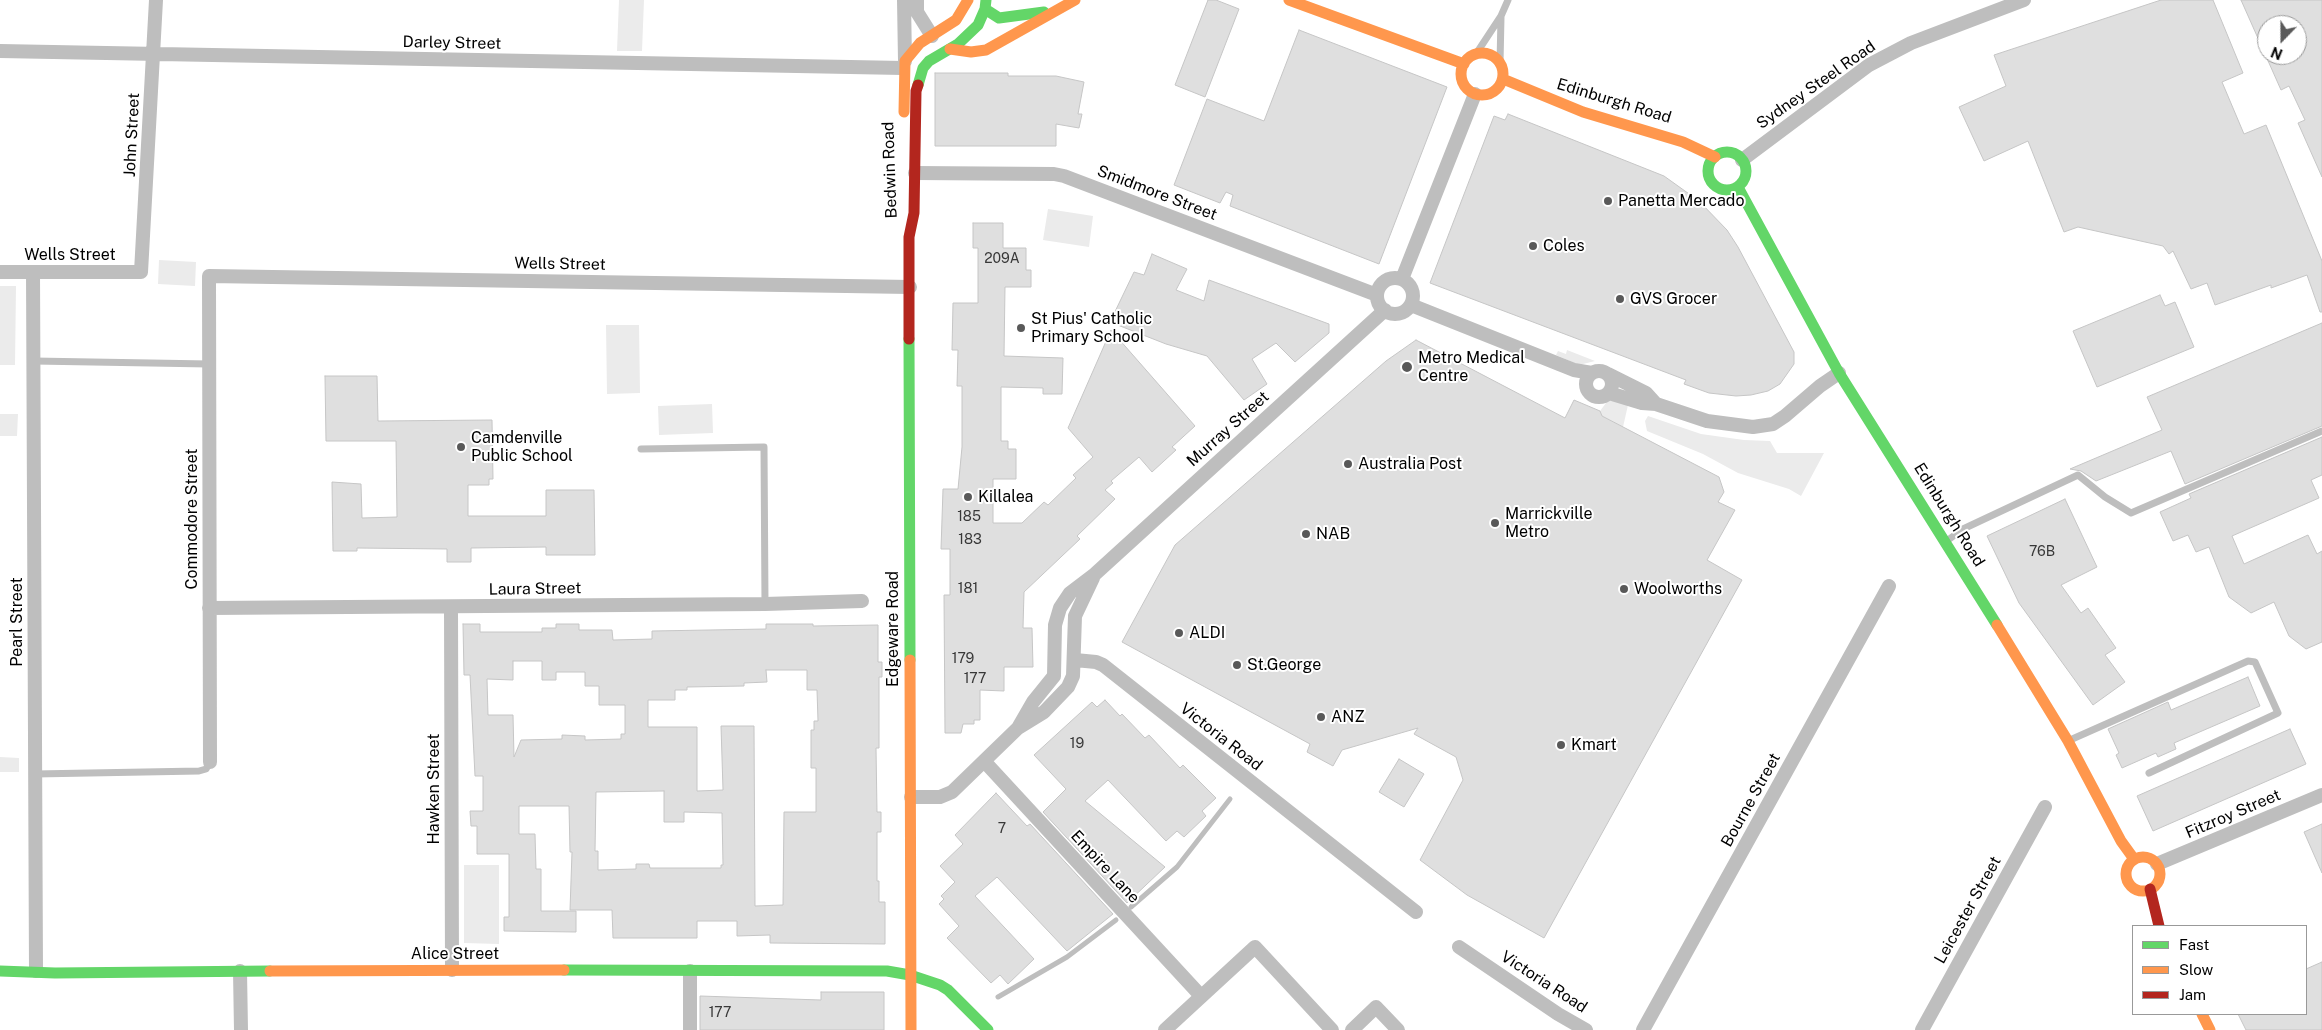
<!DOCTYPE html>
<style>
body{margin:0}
#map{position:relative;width:2322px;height:1030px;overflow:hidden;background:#fff;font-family:"Public Sans",sans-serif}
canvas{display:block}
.legend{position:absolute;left:2132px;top:925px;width:175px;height:90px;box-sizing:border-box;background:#fff;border:1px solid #999;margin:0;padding:6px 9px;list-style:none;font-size:15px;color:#000}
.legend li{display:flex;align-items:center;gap:10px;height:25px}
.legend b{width:25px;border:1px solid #999}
.north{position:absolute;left:2257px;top:15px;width:50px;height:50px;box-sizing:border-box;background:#fff;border:1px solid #999;border-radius:50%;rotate:202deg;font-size:14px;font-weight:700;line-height:20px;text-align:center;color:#000}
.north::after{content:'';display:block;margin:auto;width:18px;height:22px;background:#595959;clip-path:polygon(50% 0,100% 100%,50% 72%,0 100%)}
</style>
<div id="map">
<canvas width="2322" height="1030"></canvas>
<ul class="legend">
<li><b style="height:6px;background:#63d668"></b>Fast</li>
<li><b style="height:6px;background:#ff974d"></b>Slow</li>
<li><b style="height:6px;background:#b3261e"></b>Jam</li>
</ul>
<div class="north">N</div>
</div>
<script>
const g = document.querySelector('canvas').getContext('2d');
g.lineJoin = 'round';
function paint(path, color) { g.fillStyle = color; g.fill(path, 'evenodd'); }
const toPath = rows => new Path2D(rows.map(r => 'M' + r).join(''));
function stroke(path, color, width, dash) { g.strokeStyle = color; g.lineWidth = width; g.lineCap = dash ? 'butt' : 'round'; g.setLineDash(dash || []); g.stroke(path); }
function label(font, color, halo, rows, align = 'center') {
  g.font = font + ' "Public Sans",sans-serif'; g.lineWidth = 4; g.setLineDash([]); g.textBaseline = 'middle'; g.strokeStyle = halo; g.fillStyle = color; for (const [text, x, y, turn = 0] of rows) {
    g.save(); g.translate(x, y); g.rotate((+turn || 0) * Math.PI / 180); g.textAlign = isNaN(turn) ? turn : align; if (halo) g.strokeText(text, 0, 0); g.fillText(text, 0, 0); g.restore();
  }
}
paint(toPath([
 [619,0,644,0,642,51,617,51],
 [1048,209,1093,216,1089,247,1043,240],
 [159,260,196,262,195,286,158,284],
 [0,286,16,286,15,365,0,365],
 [606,325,639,325,640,393,607,394],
 [1567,350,1595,361,1579,365,1556,355,1558,351,1566,354],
 [1611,400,1628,405,1623,427,1602,416,1600,411,1606,403],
 [712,404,713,433,659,435,658,406],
 [0,414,18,414,17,436,0,436],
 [1648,416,1701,434,1744,440,1770,441,1777,453,1824,453,1801,496,1789,489,1738,473,1703,454,1647,431,1645,421],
 [0,757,19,758,19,772,0,772],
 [464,865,499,865,499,944,464,943]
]), '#ebebeb');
stroke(toPath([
 [1131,907,1177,867,1230,799],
 [998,997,1067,957,1116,920]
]), '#bebebe', 5);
const building = toPath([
 [1208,0,1216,0,1239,9,1205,97,1175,85,1208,0],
 [2161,0,2213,0,2243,73,2222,82,2244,134,2266,125,2322,261,2322,312,2320,312,2307,275,2271,288,2271,285,2215,305,2207,283,2191,289,2173,251,2169,254,2163,246,2078,227,2064,232,2028,141,1984,161,1959,107,2006,86,1994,55,2161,0],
 [2241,0,2322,0,2322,177,2298,123,2305,120,2289,86,2281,90,2241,0],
 [2267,25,2297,25,2297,55,2267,55,2267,25],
 [1299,30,1447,87,1379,264,1230,206,1233,195,1226,192,1220,203,1174,185,1207,99,1264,121,1299,30],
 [935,73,1008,73,1008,76,1056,76,1084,82,1078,114,1082,114,1079,128,1056,124,1056,146,935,146,935,73],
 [1508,114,1664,176,1699,201,1727,230,1738,247,1794,352,1794,364,1780,384,1768,391,1751,395,1736,396,1709,393,1684,384,1686,380,1430,283,1494,116,1505,120,1508,114],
 [973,223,1003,223,1003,248,1026,248,1026,270,1031,270,1031,287,1005,287,1004,356,1063,358,1062,394,1043,394,1043,388,1001,387,1001,441,1008,441,1008,449,1016,449,1016,479,993,479,993,523,1022,523,1044,502,1048,505,1076,478,1073,475,1093,457,1068,428,1111,330,1195,426,1172,447,1176,450,1152,472,1139,457,1111,481,1113,483,1105,490,1115,499,1077,536,1080,539,1024,592,1023,628,1032,628,1033,667,1004,667,1004,691,980,690,980,720,974,720,974,724,963,724,961,733,945,733,944,595,950,595,950,549,941,549,943,489,958,489,962,447,962,386,957,386,958,350,952,350,953,303,978,303,978,248,973,248,973,223],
 [1152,254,1187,269,1176,290,1204,301,1209,280,1329,324,1329,333,1295,362,1276,343,1252,359,1267,384,1244,400,1207,356,1166,344,1110,322,1134,272,1144,275,1152,254],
 [2160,295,2165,306,2175,302,2194,347,2097,387,2073,331,2160,295],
 [2322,323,2322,426,2185,484,2171,451,2096,481,2081,471,2070,469,2162,430,2147,397,2322,323],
 [1416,340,1565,418,1574,400,1600,411,1602,416,1719,477,1724,492,1718,502,1735,510,1707,560,1742,580,1544,938,1467,895,1420,860,1463,780,1456,757,1414,734,1418,728,1342,750,1333,766,1307,752,1310,744,1122,642,1175,545,1386,361,1416,340],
 [325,376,377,376,378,421,492,420,493,479,489,479,489,485,468,485,468,516,546,516,546,490,594,490,595,555,546,555,546,547,471,548,471,562,447,562,447,549,357,548,357,551,333,551,332,482,361,484,362,518,397,517,396,441,326,441,325,376],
 [2322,437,2322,475,2311,480,2319,498,2232,536,2244,564,2308,535,2317,554,2322,551,2322,642,2306,649,2289,636,2274,602,2251,613,2229,597,2209,547,2196,552,2188,535,2173,541,2160,512,2191,498,2189,494,2322,437],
 [2065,499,2097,567,2061,585,2081,613,2088,608,2116,648,2105,655,2125,682,2093,705,2019,603,1987,536,2065,499],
 [463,624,480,624,480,632,542,632,542,628,556,628,556,624,579,624,579,630,612,630,613,640,652,639,652,631,766,629,766,624,813,624,813,626,878,625,878,662,882,662,882,677,879,677,879,748,876,748,877,812,881,812,881,832,877,832,877,881,879,881,879,902,885,902,885,944,770,943,770,935,737,936,737,921,697,921,697,938,613,938,612,910,570,910,572,852,570,852,569,806,519,806,519,834,535,834,536,869,541,869,541,911,576,911,576,932,504,931,504,917,509,917,509,854,477,854,477,826,471,826,470,811,483,811,483,776,475,776,470,675,464,675,463,624],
 [513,661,542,661,542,680,556,680,556,672,585,672,585,686,599,686,599,705,625,705,625,734,621,734,621,739,585,740,585,736,562,735,562,739,521,740,514,757,513,715,488,715,487,679,513,680,513,661],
 [766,670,807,670,807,690,817,690,818,721,814,721,814,730,811,730,811,768,816,768,816,812,784,812,783,905,755,906,754,726,721,726,723,790,697,791,697,727,648,727,648,700,675,700,675,690,687,690,687,687,744,686,744,683,767,682,766,670],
 [664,791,664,822,684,822,684,812,722,813,723,865,721,865,721,868,650,868,649,864,636,864,636,869,598,870,598,851,595,851,596,792,664,791],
 [2248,677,2260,706,2174,743,2176,749,2158,757,2156,753,2122,768,2116,755,2119,753,2108,729,2168,702,2171,710,2248,677],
 [1105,700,1120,716,1122,714,1145,738,1149,735,1180,768,1183,765,1216,798,1202,811,1206,816,1184,837,1177,831,1166,841,1108,780,1085,801,1165,867,1127,903,1043,812,1066,789,1034,755,1092,702,1097,707,1105,700],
 [2290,729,2306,764,2153,831,2137,796,2290,729],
 [1399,759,1424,774,1404,807,1379,792,1399,759],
 [996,793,1027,826,1030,824,1113,914,1067,951,997,877,975,896,1034,959,1008,984,1000,975,991,983,947,938,959,926,939,904,944,899,941,896,955,882,940,866,963,844,955,835,996,793],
 [2322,824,2322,873,2304,832,2322,824],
 [2322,962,2322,1030,2246,1030,2238,1014,2306,1014,2306,969,2322,962],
 [821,992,884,992,884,1030,700,1030,700,996,821,1000,821,992]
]);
paint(building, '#dfdfdf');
stroke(building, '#c6c6c6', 1);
stroke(toPath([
 [1476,54,1501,16,1508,0],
 [1500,63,1501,17],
 [34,361,209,364],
 [641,449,764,447,765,604],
 [1948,540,1963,529,2078,475,2105,497,2131,513,2322,431],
 [2070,740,2248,661,2255,662,2278,713,2149,773],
 [35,774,199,771,206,769,210,762]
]), '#bebebe', 7);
stroke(toPath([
 [904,0,905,61],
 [917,0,917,12,932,36],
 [0,51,903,68],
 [1742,160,1869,65,1911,43,2024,0],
 [915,173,1054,174,1064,176,1377,295],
 [0,272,141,272,156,0],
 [33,272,36,971],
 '1377 296a18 18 0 1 1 36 0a18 18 0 1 1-36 0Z',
 [1402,279,1475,94],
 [1411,305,1574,370,1592,373],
 '1586 384a13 13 0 1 1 26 0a13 13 0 1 1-26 0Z',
 [1608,374,1646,393,1656,404],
 [1609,393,1642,403,1656,404,1707,421,1753,427,1773,424,1785,416,1820,386,1839,373],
 [451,607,452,970],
 [209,608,765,604,862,601],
 [1075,660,1096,662,1103,665,1416,912],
 [1018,728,1033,702,1054,676,1055,625,1060,608,1070,593,1095,574,1385,310],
 [984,761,1201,996],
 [210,762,209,276,910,287],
 [911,797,940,797,952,792,1018,728,1044,712,1068,687,1073,676,1075,616,1093,578],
 [2157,864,2322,795],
 [1459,947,1558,1014,1586,1030],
 [240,971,241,1030],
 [690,971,690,1030],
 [1165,1030,1255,947,1332,1030],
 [1352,1030,1376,1007,1398,1030],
 [1643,1030,1889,586],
 [1922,1030,2045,807]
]), '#bebebe', 14);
stroke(toPath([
 [985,9,999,18,1044,12],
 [918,85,923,68,929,61,958,44,978,25,985,9,986,0],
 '1708 171a19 19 0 1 1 38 0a19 19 0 1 1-38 0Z',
 [1738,187,1839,373,1997,625],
 [909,339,910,660],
 [564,970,887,971,910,975,940,985,948,990,988,1030],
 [0,971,55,973,270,971]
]), '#63d668', 11);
stroke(toPath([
 [1289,0,1464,64],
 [950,49,971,52,986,50,1075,0],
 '1461 74a21 21 0 1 1 42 0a21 21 0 1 1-42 0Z',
 [1503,79,1583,112,1683,142,1715,157],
 [904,112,905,61,920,43,956,20,968,0],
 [1997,625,2068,741,2121,841,2134,859],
 [910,660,911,1030],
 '2126 874a17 17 0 1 1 34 0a17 17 0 1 1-34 0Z',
 [270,971,564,970],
 [2202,1014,2210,1030]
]), '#ff974d', 11);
stroke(toPath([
 [909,339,909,237,914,213,916,91,918,85],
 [2150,889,2159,926]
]), '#b3261e', 11);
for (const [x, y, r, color] of [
 [1608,201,5,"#595959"],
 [1533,246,5,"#595959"],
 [1620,299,5,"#595959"],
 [1021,328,5,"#595959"],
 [1407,367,6,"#595959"],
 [461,447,5,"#595959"],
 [1348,464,5,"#595959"],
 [968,497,5,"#595959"],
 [1495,523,5,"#595959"],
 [1306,534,5,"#595959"],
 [1624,589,5,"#595959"],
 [1179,633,5,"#595959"],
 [1237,665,5,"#595959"],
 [1321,717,5,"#595959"],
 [1561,745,5,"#595959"]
]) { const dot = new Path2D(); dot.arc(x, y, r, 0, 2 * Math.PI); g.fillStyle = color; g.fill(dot); stroke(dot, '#fff', 2); }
label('14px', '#383838', null, [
 ["209A",1002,259],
 ["185",969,517],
 ["183",970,540],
 ["76B",2042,552],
 ["181",968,589],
 ["179",963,659],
 ["177",975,679],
 ["19",1077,744],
 ["7",1002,829],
 ["177",720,1013]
]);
label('16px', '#000', '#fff', [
 ["Darley Street",452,43,1],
 ["Sydney Steel Road",1816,85,-35],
 ["Edinburgh Road",1614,101,17],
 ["John Street",132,135,-87],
 ["Bedwin Road",890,170,-92],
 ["Smidmore Street",1157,193,21],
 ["Wells Street",70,255],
 ["Wells Street",560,264,1],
 ["Murray Street",1228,429,-42],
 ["Edinburgh Road",1949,515,58],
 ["Commodore Street",192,519,-90],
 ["Laura Street",535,589,-1],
 ["Pearl Street",17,622,-90],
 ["Edgeware Road",893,629,-90],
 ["Victoria Road",1221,737,38],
 ["Hawken Street",434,789,-90],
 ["Bourne Street",1751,800,-61],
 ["Fitzroy Street",2233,814,-23],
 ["Empire Lane",1105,867,47],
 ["Leicester Street",1968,910,-61],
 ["Alice Street",455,954],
 ["Victoria Road",1544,982,33]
]);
label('16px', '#000', '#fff', [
 ["Panetta Mercado",1618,201],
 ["Coles",1543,246],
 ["GVS Grocer",1630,299],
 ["St Pius' Catholic",1031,319],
 ["Primary School",1031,337],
 ["Metro Medical",1418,358],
 ["Centre",1418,376],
 ["Camdenville",471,438],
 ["Public School",471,456],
 ["Australia Post",1358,464],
 ["Killalea",978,497],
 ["Marrickville",1505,514],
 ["Metro",1505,532],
 ["NAB",1316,534],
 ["Woolworths",1634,589],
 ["ALDI",1189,633],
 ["St.George",1247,665],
 ["ANZ",1331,717],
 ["Kmart",1571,745]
], 'left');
</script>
